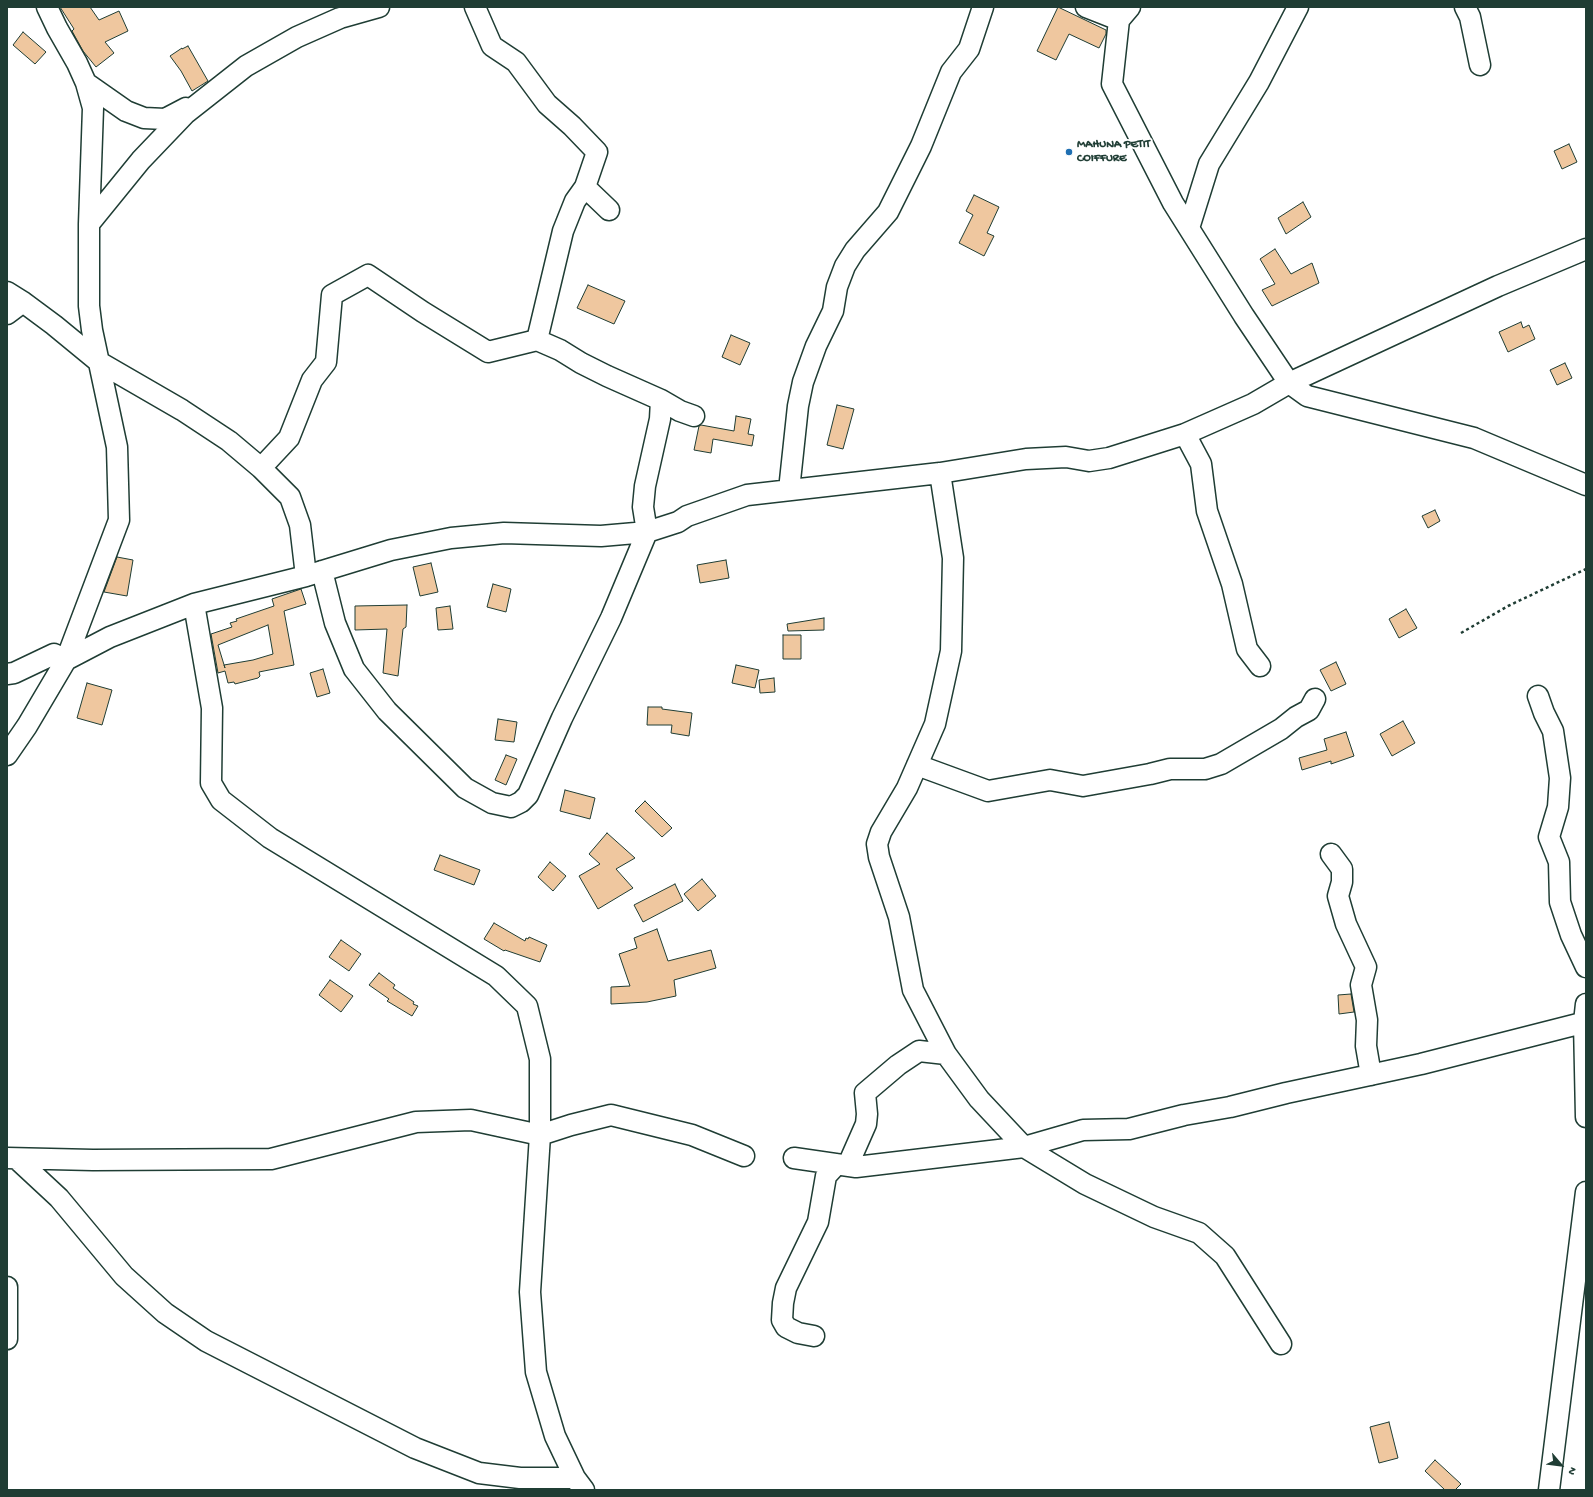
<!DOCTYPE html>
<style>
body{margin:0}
#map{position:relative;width:1593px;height:1497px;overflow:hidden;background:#fff;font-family:"Gochi Hand",sans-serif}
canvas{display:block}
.frame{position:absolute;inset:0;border:8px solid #1f3d34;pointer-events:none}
.north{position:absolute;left:1541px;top:1445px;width:40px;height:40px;-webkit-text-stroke:3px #fff;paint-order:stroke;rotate:118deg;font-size:11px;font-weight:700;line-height:16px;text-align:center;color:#1f3d34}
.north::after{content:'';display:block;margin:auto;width:14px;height:18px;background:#1f3d34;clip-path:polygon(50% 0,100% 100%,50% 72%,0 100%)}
</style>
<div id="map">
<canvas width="1593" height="1497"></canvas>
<div class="frame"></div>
<div class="north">N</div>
</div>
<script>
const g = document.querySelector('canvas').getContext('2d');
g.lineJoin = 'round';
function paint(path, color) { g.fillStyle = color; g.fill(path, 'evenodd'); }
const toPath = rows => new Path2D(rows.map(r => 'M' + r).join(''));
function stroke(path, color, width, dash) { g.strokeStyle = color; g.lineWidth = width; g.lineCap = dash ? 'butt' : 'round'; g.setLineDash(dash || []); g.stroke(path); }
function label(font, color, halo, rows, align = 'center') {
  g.font = font + ' "Gochi Hand",sans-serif'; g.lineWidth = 3.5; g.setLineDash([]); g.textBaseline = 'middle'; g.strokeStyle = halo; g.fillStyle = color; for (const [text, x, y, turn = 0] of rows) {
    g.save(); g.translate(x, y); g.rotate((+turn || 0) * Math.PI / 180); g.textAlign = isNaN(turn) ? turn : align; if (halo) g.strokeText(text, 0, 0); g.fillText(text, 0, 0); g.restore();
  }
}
const building = toPath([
 [60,7,90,7,99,20,119,11,128,31,105,42,114,53,96,67,83,51,72,31,74,29,60,7],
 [1058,7,1106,30,1106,34,1099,48,1069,34,1056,60,1037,51,1058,7],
 [23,32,46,52,35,64,13,45,23,32],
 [188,46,208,81,192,91,181,71,170,56,182,48,182,49,188,46],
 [1569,144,1577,162,1562,169,1554,151,1569,144],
 [974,195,999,207,987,233,994,236,984,256,959,243,973,215,966,211,974,195],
 [1303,202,1311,217,1286,234,1278,218,1303,202],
 [1275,249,1291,274,1312,263,1319,283,1272,306,1262,290,1275,284,1260,259,1275,249],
 [588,285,625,301,614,324,577,308,588,285],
 [1521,322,1523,328,1529,325,1535,339,1508,352,1499,332,1521,322],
 [731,335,750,343,740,365,722,357,731,335],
 [1565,363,1572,378,1557,385,1550,370,1565,363],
 [837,405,854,409,843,449,827,445,837,405],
 [736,416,751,419,748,434,754,435,752,446,713,439,711,453,694,450,699,426,701,425,734,431,736,416],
 [1435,510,1440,521,1428,528,1422,516,1435,510],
 [117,557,133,560,127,596,104,592,117,557],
 [726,560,729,578,700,583,697,565,726,560],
 [431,563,438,592,420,596,413,567,431,563],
 [493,584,511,589,506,612,487,607,493,584],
 [301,589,306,604,284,611,294,665,259,672,260,676,258,678,235,684,234,682,228,683,225,671,218,673,211,634,232,627,230,623,237,621,236,619,274,606,272,599,301,589],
 [268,625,273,654,253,660,224,665,225,668,218,645,268,625],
 [407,605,406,627,403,629,398,676,383,673,387,629,355,630,355,606,407,605],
 [450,606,453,629,438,630,436,608,450,606],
 [1406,609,1417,628,1399,638,1389,619,1406,609],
 [824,618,824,630,788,631,787,624,824,618],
 [783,635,801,635,801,659,783,659,783,635],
 [1336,662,1346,684,1331,691,1320,670,1336,662],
 [736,665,759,670,755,688,732,683,736,665],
 [323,669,330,693,317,697,310,673,323,669],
 [774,678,775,692,760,693,759,680,774,678],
 [87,683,112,690,102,725,77,718,87,683],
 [648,707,662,707,662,709,692,713,689,736,671,733,672,725,647,725,648,707],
 [498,719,517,722,514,742,495,740,498,719],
 [1403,721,1415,743,1392,756,1380,734,1403,721],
 [1346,732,1354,756,1331,764,1331,761,1302,770,1299,758,1327,750,1324,739,1346,732],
 [506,755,517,759,506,785,495,780,506,755],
 [565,790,595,798,590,819,560,811,565,790],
 [645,801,672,828,662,837,635,811,645,801],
 [607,833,635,858,616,869,633,888,598,909,579,876,600,864,589,854,607,833],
 [440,855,480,870,474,885,434,870,440,855],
 [550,862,566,876,553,891,538,877,550,862],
 [702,879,716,896,698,911,684,894,702,879],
 [675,884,683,901,643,922,634,905,675,884],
 [494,923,525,941,526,938,528,939,529,937,547,945,540,962,505,950,504,951,484,939,494,923],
 [657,929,668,961,711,950,716,968,674,980,676,996,647,1002,611,1004,611,987,630,986,619,954,637,948,634,938,657,929],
 [341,940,361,954,349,971,329,957,341,940],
 [379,973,395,985,393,988,414,1002,413,1004,418,1006,412,1016,387,1001,389,999,369,985,379,973],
 [330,980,353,996,341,1012,319,995,330,980],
 [1351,994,1354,1012,1339,1014,1338,995,1351,994],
 [1389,1422,1398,1458,1379,1463,1370,1427,1389,1422],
 [1435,1460,1461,1484,1455,1490,1445,1490,1425,1471,1435,1460]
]);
paint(building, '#efc79f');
stroke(building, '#1f3d34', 1);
const minor = toPath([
 [475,7,492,46,516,62,547,104,572,126,597,152,585,187,609,210],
 [1086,7,1119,20,1112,84,1173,203,1244,316,1289,383,1307,396,1474,438,1586,485],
 [1465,7,1470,17,1480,65],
 [1119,20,1130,7],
 [86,83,126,111,144,118,165,119,186,108],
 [89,224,141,160,185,114,246,66,297,37,340,18,379,7],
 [1189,228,1209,164,1259,82,1298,7],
 [7,292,23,302,54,325,99,362,182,410,229,441,261,468,290,497,300,525,306,576],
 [7,314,23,302],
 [537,340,560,350,581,363,607,376,661,400,680,411,694,416],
 [1185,434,1201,464,1207,511,1232,584,1247,649,1260,666],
 [261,468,289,438,312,380,326,362,332,295,368,275,423,312,488,352,537,340,563,231,575,201,585,187],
 [940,473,953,558,951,651,935,724,907,788,881,832,877,844,879,857,899,917,913,990,946,1054,979,1099,1024,1147,1085,1184,1154,1217,1199,1233,1225,1256,1281,1344],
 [789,490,798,406,803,382,816,346,833,311,837,287,845,266,855,250,888,212,921,146,951,72,969,49,983,7],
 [322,571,335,623,354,669,387,711,465,788,492,803,511,807,521,802,528,795,562,718,611,618,647,532,643,507,645,486,660,419,661,400],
 [194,604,212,708,211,783,221,800,270,838,496,976,527,1006,540,1059,540,1135,530,1292,536,1372,555,1436,575,1478,584,1490],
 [66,660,110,637,194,604,306,576,391,550,451,538,504,533,601,536,647,532,678,522,687,516,747,495,940,473,1026,459,1066,457,1089,461,1109,458,1185,434,1253,404,1289,383,1498,286,1586,249],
 [7,674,14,673,54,654,66,660],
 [1538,696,1544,713,1553,731,1560,778,1558,807,1549,837,1559,862,1560,902,1571,935,1586,967],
 [7,755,27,726,66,660,119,520,117,447,92,330,89,306,89,224,93,108,86,83,77,63,57,28,47,7],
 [917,765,988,791,1050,780,1083,786,1150,774,1170,769,1205,769,1221,764,1281,729,1296,717,1309,710,1315,699],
 [1331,854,1342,869,1342,882,1338,896,1346,924,1366,967,1361,985,1367,1020,1366,1046,1371,1075],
 [1586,1004,1584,1022,1586,1117],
 [7,1158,93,1160,271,1159,416,1122,471,1120,540,1135,571,1125,611,1115,692,1135,744,1156],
 [794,1158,856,1167,1024,1147,1083,1130,1129,1129,1184,1115,1230,1107,1286,1093,1421,1064,1586,1022],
 [17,1159,59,1198,124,1276,165,1313,206,1341,415,1448,479,1473,520,1478,575,1478],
 [856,1167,851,1158,866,1124,867,1114,865,1093,898,1065,919,1051,946,1054],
 [7,1287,7,1339],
 [814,1336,798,1333,786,1327,782,1320,783,1303,786,1288,818,1222,826,1176,837,1164],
 [1549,1490,1586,1192]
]);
stroke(minor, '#1f3d34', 23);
stroke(toPath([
 [1461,633,1508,606,1586,569]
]), '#1f3d34', 2.5, [3, 3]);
stroke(minor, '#fff', 20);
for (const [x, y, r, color] of [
 [1069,152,4,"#1f6fb2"]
]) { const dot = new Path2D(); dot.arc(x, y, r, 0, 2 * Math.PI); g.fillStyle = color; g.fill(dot); stroke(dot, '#fff', 1.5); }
label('bold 12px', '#1f3d34', '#fff', [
 ["MAHUNA PETIT",1077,145],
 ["COIFFURE",1077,159]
], 'left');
</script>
